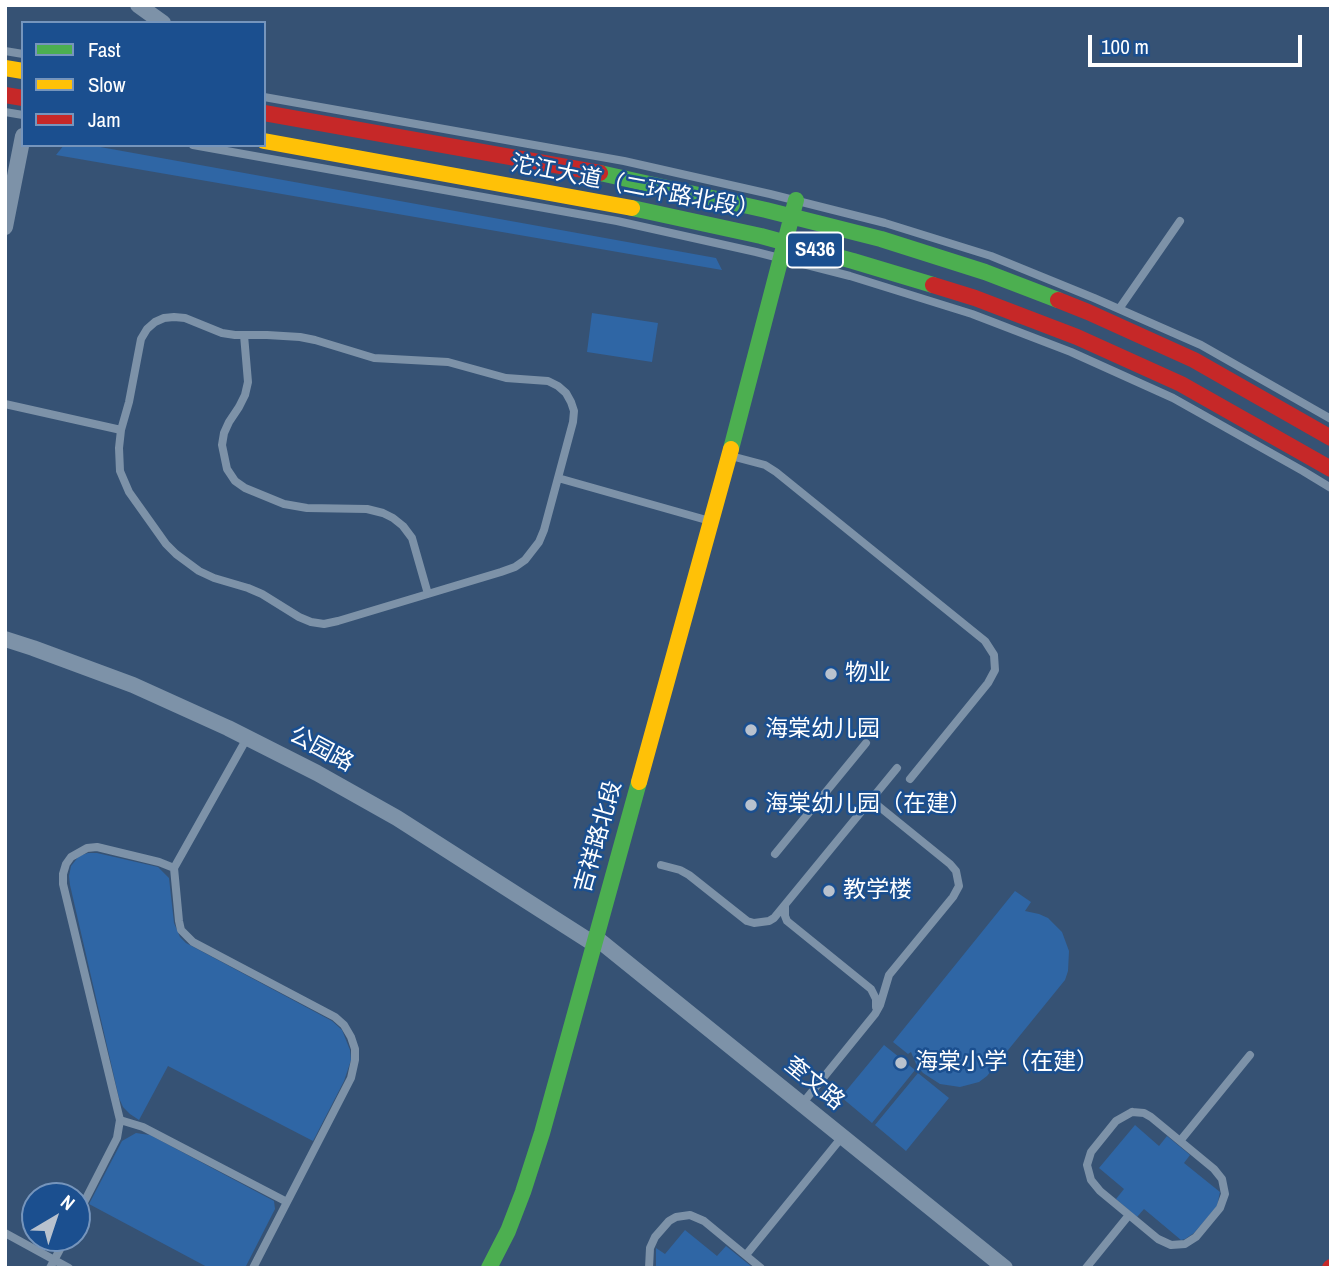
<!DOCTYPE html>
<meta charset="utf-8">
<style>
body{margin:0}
#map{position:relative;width:1336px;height:1273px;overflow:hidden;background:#365274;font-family:"Archivo Narrow",sans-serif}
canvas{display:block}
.frame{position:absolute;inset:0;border:7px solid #fff;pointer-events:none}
.legend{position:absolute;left:21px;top:21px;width:245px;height:126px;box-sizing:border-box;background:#1b4f8f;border:2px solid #7695bc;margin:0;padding:9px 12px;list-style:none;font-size:21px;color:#fff}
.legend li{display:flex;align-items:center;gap:14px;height:35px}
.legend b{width:35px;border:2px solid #7695bc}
.north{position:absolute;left:21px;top:1182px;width:70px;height:70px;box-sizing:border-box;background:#1b4f8f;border:2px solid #7695bc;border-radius:50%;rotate:39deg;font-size:19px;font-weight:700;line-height:28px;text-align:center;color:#fff}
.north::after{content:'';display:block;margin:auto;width:24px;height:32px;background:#b9c2ce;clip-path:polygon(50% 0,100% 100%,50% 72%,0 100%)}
.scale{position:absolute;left:1088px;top:35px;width:214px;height:32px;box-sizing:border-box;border:4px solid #fff;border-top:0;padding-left:9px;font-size:21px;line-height:24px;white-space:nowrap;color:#fff;-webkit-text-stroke:5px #1b4f8f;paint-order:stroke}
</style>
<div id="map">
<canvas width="1336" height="1273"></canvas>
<div class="frame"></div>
<ul class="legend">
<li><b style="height:9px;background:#4caf50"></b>Fast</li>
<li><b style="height:9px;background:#ffc107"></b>Slow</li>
<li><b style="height:9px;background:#c62828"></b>Jam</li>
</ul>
<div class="north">N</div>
<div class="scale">100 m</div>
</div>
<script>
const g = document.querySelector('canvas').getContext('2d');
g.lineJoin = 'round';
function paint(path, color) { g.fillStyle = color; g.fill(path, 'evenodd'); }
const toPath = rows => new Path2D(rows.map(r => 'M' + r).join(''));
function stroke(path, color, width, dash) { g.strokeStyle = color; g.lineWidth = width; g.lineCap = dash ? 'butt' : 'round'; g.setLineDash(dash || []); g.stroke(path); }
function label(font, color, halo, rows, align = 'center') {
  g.font = font + ' "Archivo Narrow","Noto Sans SC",sans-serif'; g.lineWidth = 5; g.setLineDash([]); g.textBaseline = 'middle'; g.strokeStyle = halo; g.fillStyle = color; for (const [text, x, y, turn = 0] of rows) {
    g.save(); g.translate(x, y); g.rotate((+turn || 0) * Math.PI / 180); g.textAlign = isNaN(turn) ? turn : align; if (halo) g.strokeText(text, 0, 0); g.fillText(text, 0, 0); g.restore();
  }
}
paint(toPath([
 [64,145,89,145,716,258,722,270,56,155],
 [592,313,658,323,652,362,587,352],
 [88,853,97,853,158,867,169,878,174,923,180,937,186,943,332,1021,342,1030,350,1050,351,1060,344,1081,313,1141,168,1066,139,1120,130,1114,123,1107,119,1098,70,885,69,876,71,866,79,856],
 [1015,891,1031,902,1025,911,1039,914,1048,918,1062,932,1069,951,1068,971,1065,980,987,1076,979,1082,960,1087,940,1084,923,1073,917,1066,911,1052,908,1054,893,1042],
 [884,1045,915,1070,872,1123,841,1097],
 [918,1073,949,1098,906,1151,875,1125],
 [1135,1125,1159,1146,1167,1136,1190,1155,1184,1163,1220,1192,1217,1206,1194,1233,1185,1239,1181,1240,1144,1209,1137,1217,1116,1199,1124,1189,1099,1168],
 [136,1133,150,1135,274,1201,275,1209,245,1268,209,1268,89,1204,122,1141],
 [685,1230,717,1256,726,1246,752,1267,656,1268,656,1248,665,1254]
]), '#2f66a5');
stroke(toPath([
 [5,51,23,54],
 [264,97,624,161,770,194,885,223,991,256,1094,298,1201,345,1331,419],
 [5,112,23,115],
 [193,145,617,221,756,252,850,276,972,314,1071,352,1173,398,1303,471,1331,488],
 [1119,309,1180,221],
 [174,317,185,318,222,333,235,335,267,335,300,337,315,340,374,358,448,362,506,378,548,381,558,386,566,393,571,402,574,411,573,422,544,530,539,542,525,560,515,567,501,572,338,621,324,624,311,622,299,617,262,594,248,588,214,578,199,571,176,554,166,544,129,492,120,471,119,448,121,430,129,402,141,339,147,329,155,322,164,318,174,317],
 [244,335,248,382,245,395,239,407,229,422,224,433,222,445,227,469,235,481,245,488,284,504,307,508,367,509,383,513,393,518,403,526,412,538,428,594],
 [5,404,121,430],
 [731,456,765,465,776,472,985,641,994,655,995,670,988,683,910,779],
 [558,478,710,521],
 [247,738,174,868,179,921,181,930,193,942,335,1017,344,1025,351,1037,355,1049,355,1060,351,1078,253,1268],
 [775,854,866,743],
 [661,865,680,870,689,875,747,921,754,923,769,921,774,918,897,768],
 [785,905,785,916,787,921,871,989,876,999,876,1007],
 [802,1104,875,1014,880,1005,889,975,953,897,959,886,956,871,950,864,871,800],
 [1132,1112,1144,1113,1151,1117,1214,1169,1222,1179,1225,1194,1220,1208,1196,1237,1185,1244,1171,1245,1158,1239,1100,1191,1091,1180,1087,1165,1091,1152,1116,1121,1132,1112],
 [120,1120,143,1127,287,1202],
 [1180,1141,1250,1055],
 [77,1216,117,1138,120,1120,63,884,63,874,66,864,71,857,87,848,97,847,159,862,174,868],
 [5,1233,69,1268],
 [746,1255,842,1137],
 [50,1268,66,1238],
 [649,1268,650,1248,655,1237,669,1221,676,1217,690,1215,704,1221,761,1268],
 [1086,1268,1129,1215]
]), '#7d92a8', 8);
stroke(toPath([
 [138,5,163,23],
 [5,227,23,136],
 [5,639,33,648,133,685,228,728,317,773,397,818,594,944],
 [595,937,1005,1268]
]), '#7d92a8', 16);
stroke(toPath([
 [600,173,766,210,881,239,985,272,1058,300],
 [632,208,761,236,853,261,933,285],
 [731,449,796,200],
 [489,1268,508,1231,523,1192,542,1133,639,782]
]), '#4caf50', 16);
stroke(toPath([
 [5,68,23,71],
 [264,141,632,208],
 [639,782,731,449]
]), '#ffc107', 16);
stroke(toPath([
 [5,95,23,98],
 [264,113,600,173],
 [933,285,975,298,1077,337,1181,384,1331,469],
 [1058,300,1088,312,1194,360,1331,438],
 [1330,1268,1331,1267]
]), '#c62828', 16);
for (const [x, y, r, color] of [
 [831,674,7,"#b9c2ce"],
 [751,730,7,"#b9c2ce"],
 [751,805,7,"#b9c2ce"],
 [829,891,7,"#b9c2ce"],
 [901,1063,7,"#b9c2ce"]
]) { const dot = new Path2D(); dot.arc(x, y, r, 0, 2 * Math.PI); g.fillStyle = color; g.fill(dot); stroke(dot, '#1b4f8f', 2.5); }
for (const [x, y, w] of [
 [815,250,56]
]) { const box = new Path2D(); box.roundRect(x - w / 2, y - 17.5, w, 35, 5); g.fillStyle = '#1b4f8f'; g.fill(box); stroke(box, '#fff', 2); }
label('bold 21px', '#fff', null, [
 ["S436",815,250]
]);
label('23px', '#fff', '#1b4f8f', [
 ["沱江大道（二环路北段）",635,188,11],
 ["公园路",321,750,28],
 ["吉祥路北段",599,837,-74],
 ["奎文路",814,1084,39]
]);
label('23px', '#fff', '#1b4f8f', [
 ["物业",845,674],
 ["海棠幼儿园",765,730],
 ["海棠幼儿园（在建）",765,805],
 ["教学楼",843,891],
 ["海棠小学（在建）",915,1063]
], 'left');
</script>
